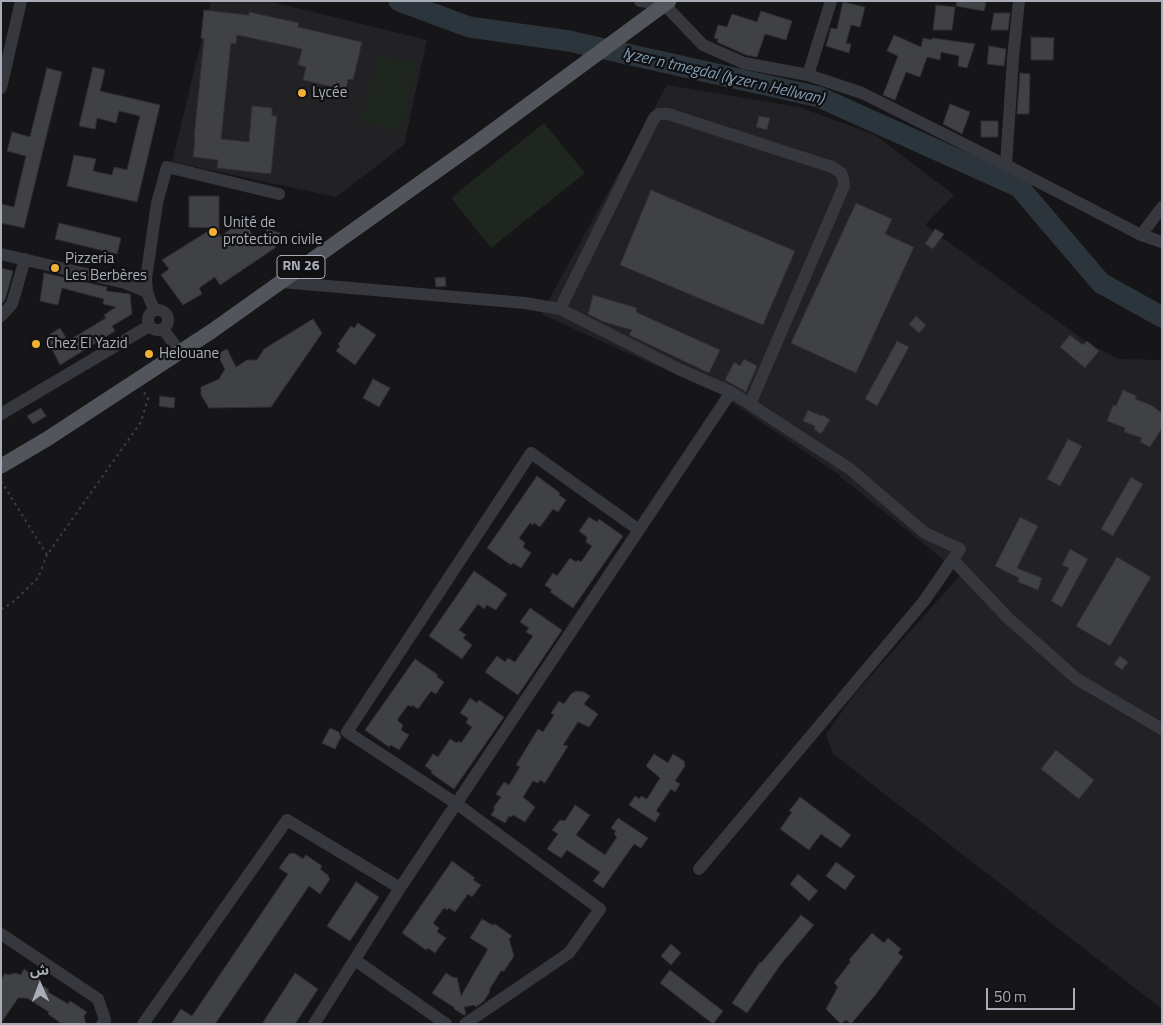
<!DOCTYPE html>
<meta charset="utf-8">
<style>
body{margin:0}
#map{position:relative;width:1163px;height:1025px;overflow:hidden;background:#161618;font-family:"Titillium Web","Noto Sans Arabic",sans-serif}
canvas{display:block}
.frame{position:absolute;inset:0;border:2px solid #a8adb8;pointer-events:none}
.north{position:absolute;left:15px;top:960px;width:50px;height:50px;-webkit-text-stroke:4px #111113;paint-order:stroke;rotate:358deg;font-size:14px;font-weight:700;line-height:20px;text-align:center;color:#a8adb8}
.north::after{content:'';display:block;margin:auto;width:18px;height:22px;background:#a8adb8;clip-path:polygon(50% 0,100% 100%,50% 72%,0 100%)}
.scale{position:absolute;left:986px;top:988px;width:89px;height:22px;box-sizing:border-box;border:2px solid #a8adb8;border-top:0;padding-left:6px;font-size:15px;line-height:18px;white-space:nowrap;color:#a8adb8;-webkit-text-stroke:4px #111113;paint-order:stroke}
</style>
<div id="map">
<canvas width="1163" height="1025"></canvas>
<div class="frame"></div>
<div class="north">ش</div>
<div class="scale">50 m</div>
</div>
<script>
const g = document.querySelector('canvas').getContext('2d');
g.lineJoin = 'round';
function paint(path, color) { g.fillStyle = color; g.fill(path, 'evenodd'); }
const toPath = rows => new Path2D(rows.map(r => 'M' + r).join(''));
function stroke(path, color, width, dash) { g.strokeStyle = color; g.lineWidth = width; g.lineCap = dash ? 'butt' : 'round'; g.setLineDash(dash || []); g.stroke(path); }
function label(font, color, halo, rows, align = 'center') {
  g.font = font + ' "Titillium Web",sans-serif'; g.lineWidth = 4.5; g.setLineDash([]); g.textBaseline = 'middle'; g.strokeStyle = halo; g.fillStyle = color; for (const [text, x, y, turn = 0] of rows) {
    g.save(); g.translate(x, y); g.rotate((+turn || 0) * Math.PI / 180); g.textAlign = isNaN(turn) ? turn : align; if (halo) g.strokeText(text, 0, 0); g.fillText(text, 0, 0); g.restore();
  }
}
paint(toPath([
 [211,1,268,1,427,40,404,145,336,197,172,162],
 [667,85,799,107,875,135,954,195,925,225,1088,343,1119,359,1162,360,1162,1009,833,754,826,734,854,695,961,574,835,472,721,395,541,314]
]), '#222225');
paint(toPath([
 [378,56,417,63,401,131,361,122],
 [544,123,585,173,491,248,451,198]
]), '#1e261f');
stroke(toPath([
 [399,1,469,27,569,41,819,97,1019,187,1101,283,1162,317]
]), '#2c353c', 21);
const building = toPath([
 [957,1,980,1,986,3,984,11,956,6,957,1],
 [843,2,865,7,860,27,851,25,846,43,851,44,849,53,826,46,831,28,837,29,843,2],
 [936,5,955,7,952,30,933,30,936,5],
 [204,10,249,15,249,12,299,23,298,27,362,42,353,80,348,79,346,90,303,80,306,67,298,65,302,49,237,35,236,44,231,43,221,139,249,142,252,106,272,108,272,116,277,116,271,174,217,168,218,160,193,157,195,138,194,138,204,39,201,38,204,10],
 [761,11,792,21,786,40,765,34,757,57,746,55,717,42,718,39,714,38,718,25,727,27,732,14,757,22,761,11],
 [994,13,1010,13,1008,30,991,30,994,13],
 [894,35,921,47,923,38,932,40,932,38,975,44,967,68,958,66,959,56,941,52,940,60,927,57,920,77,906,72,895,100,883,95,898,56,887,51,894,35],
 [1031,37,1054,38,1053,60,1031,60,1031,37],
 [989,46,1006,49,1004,66,987,64,989,46],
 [93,67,105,70,100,91,160,105,137,202,67,186,74,155,96,159,93,171,112,175,114,167,127,170,140,116,119,111,116,123,97,118,95,129,79,126,93,67],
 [47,68,62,72,24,228,1,223,1,204,14,207,26,156,7,151,12,132,30,137,47,68],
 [1020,73,1030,74,1029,114,1017,114,1020,73],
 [950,104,970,112,962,134,943,124,950,104],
 [759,116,770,118,767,130,756,127,759,116],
 [981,121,998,121,998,137,981,137,981,121],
 [651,190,795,251,763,325,620,265,651,190],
 [189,196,219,196,219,237,243,221,261,247,267,229,280,233,275,248,220,285,215,277,199,288,202,294,183,305,161,275,169,269,162,260,213,228,189,227,189,196],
 [856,203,892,219,885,234,914,247,856,373,791,343,856,203],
 [59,223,121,238,117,254,55,239,59,223],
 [935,229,944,234,933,249,925,244,935,229],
 [1,268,13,271,5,300,1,304,1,268],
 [44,273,107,287,106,291,130,294,132,314,112,326,115,331,60,365,46,337,60,328,68,341,106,318,104,315,116,307,103,304,104,299,62,288,58,305,40,301,44,273],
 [445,277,446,286,436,287,435,278,445,277],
 [593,295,637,308,636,312,720,350,709,373,629,335,632,330,604,322,588,314,593,295],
 [916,316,926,325,919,333,909,324,916,316],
 [313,319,322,333,271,407,209,408,201,395,201,387,219,379,225,369,217,354,227,349,236,367,247,360,257,360,264,349,313,319],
 [358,323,376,335,355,365,336,351,340,346,338,344,351,326,354,328,358,323],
 [1070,335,1083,345,1087,341,1099,351,1085,368,1060,347,1070,335],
 [897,341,909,347,877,406,865,399,897,341],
 [744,359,757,366,746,392,725,380,734,362,740,366,744,359],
 [373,379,390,388,379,407,363,398,373,379],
 [1123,390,1137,396,1135,399,1151,405,1162,413,1162,428,1150,447,1140,442,1142,438,1124,432,1125,428,1107,421,1113,405,1116,406,1123,390],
 [160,396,175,398,174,408,159,406,160,396],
 [41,408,46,416,33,424,27,416,41,408],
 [808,410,822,416,823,415,830,420,821,434,814,429,815,426,803,421,808,410],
 [1068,439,1082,446,1060,486,1047,479,1068,439],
 [537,476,560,493,559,495,566,500,558,512,553,509,540,527,534,523,533,525,530,523,519,538,525,543,523,547,531,553,521,568,513,563,511,565,487,548,537,476],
 [1131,477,1143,484,1113,536,1101,529,1131,477],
 [589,517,597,522,599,519,623,536,573,608,550,592,552,590,545,585,553,573,557,576,570,558,576,562,578,560,581,562,592,546,586,542,587,537,579,531,589,517],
 [1020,517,1038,526,1017,568,1042,578,1038,590,1018,582,1019,578,995,566,1020,517],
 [1070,549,1088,559,1062,607,1051,601,1069,568,1062,565,1070,549],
 [1117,557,1151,577,1110,646,1076,626,1117,557],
 [474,571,507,594,496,610,487,605,484,609,478,604,459,630,466,635,463,638,472,645,462,659,429,636,474,571],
 [530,608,562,630,518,695,485,672,497,656,505,662,508,658,515,662,533,636,526,632,529,628,520,622,530,608],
 [1120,656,1128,662,1122,670,1114,664,1120,656],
 [415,659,438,675,437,677,444,682,436,694,431,691,418,709,412,705,411,707,408,705,397,720,403,725,401,730,409,735,399,750,391,745,389,747,365,730,415,659],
 [576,691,584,692,590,696,584,704,598,714,589,727,578,722,563,745,568,746,545,783,540,780,538,783,533,781,523,797,535,807,525,822,513,815,511,817,509,816,505,823,491,815,495,809,493,808,501,797,496,794,504,782,509,785,520,767,516,765,538,729,543,732,554,715,551,713,559,701,564,704,571,694,576,691],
 [470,698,477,703,479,700,504,717,454,789,431,773,432,771,425,766,433,754,438,757,450,739,457,743,458,741,461,743,472,727,466,723,468,718,460,713,470,698],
 [330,728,339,732,341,737,335,749,322,743,330,728],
 [1056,750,1094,780,1079,799,1041,769,1056,750],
 [654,754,668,763,673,754,684,761,685,766,675,781,680,784,675,792,671,789,656,811,660,814,655,822,629,805,635,796,640,799,641,796,647,799,660,778,646,766,654,754],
 [800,797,851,835,841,848,821,834,809,850,780,829,792,812,789,811,800,797],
 [575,805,590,815,576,835,605,855,617,837,614,834,616,831,611,828,618,818,648,838,641,848,634,844,603,888,593,881,600,872,567,850,561,858,547,849,558,834,552,830,560,820,565,821,575,805],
 [294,853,303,859,306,855,322,866,320,869,329,876,328,877,330,879,320,894,309,886,215,1024,171,1024,181,1009,192,1016,288,874,279,868,289,854,294,853],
 [452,861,475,878,473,880,481,885,472,897,468,894,455,912,449,908,447,910,444,908,433,923,439,928,437,932,446,938,435,953,428,948,426,950,402,933,452,861],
 [836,862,855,876,845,890,826,876,836,862],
 [798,874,818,891,809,901,790,884,798,874],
 [356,882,379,897,350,941,327,926,356,882],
 [801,915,814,925,781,964,747,1013,732,1003,760,962,761,963,801,915],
 [482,919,492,925,495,924,512,936,509,939,514,956,504,971,501,971,489,990,490,991,484,1001,476,1007,474,1005,464,1007,466,1014,464,1015,454,1009,455,1008,432,993,446,973,454,978,457,977,461,996,488,949,470,938,482,919],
 [872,933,884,943,888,938,901,949,898,953,903,957,876,994,851,1024,846,1020,841,1024,826,1009,838,987,834,983,851,961,849,960,872,933],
 [671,944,681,953,671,965,661,956,671,944],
 [24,969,40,980,40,984,49,990,48,992,68,1004,70,1001,87,1012,84,1016,86,1024,62,1024,48,1014,49,1012,27,998,18,998,1,1023,1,980,5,973,8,975,15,973,21,975,24,969],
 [670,970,723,1011,713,1024,660,983,670,970],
 [295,973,318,989,295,1024,262,1024,295,973]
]);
paint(building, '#404145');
stroke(building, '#303034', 1);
stroke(toPath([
 [1,481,47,555,141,422,148,398,143,391],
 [1,609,12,603,38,578,47,555]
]), '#3d3f44', 2, [2.5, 4]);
stroke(toPath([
 [640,1,664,4,703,45,744,63,808,75,862,93,1006,165,1141,235,1162,242],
 [808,75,831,1],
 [1,88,21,1],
 [1006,165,1013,58,1019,1],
 [1141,235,1162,207],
 [1,254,125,283,147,292,154,310],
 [281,282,525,303,560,309,681,370,731,392,850,469,925,533,960,549,924,601,699,869],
 [147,292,146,279,157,203,167,167,279,194],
 [560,309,654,118,659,114,668,114,832,167,841,173,843,178,844,186,750,404],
 '148 320a10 10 0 1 1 20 0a10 10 0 1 1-20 0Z',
 [1,316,12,304,25,259],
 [163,329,180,352],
 [1,414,149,326],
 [953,560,1008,618,1077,679,1162,729],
 [1,934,98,999,105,1020,102,1024],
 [355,960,446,1024],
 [143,1024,287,820,400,888],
 [314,1024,400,888,731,392],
 [465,1024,569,953,600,909,457,804,347,732,531,453,639,530]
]), '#37383d', 12);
stroke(toPath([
 [1,466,47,439,212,331,479,141,669,1]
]), '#53555c', 15);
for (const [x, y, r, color] of [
 [302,93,5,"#f2b134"],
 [213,232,5,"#f2b134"],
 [55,268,5,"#f2b134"],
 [36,344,5,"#f2b134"],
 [149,354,5,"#f2b134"]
]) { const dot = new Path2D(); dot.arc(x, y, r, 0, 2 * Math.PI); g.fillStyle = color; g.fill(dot); stroke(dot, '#111113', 2); }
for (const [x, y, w] of [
 [301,267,48]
]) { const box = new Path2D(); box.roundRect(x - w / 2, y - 11.5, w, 23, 4); g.fillStyle = '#111113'; g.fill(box); stroke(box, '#a8adb8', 1); }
label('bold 14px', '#a8adb8', null, [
 ["RN 26",301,267]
]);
label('15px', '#a8adb8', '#111113', [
 ["Lycée",312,93],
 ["Unité de",223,223],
 ["protection civile",223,240],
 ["Pizzeria",65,259],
 ["Les Berbères",65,276],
 ["Chez El Yazid",46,344],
 ["Helouane",159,354]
], 'left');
label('italic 16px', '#7f9bb3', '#111113', [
 ["Iɣzer n tmegdal (Iɣzer n Hellwan)",723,77,13]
]);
</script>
